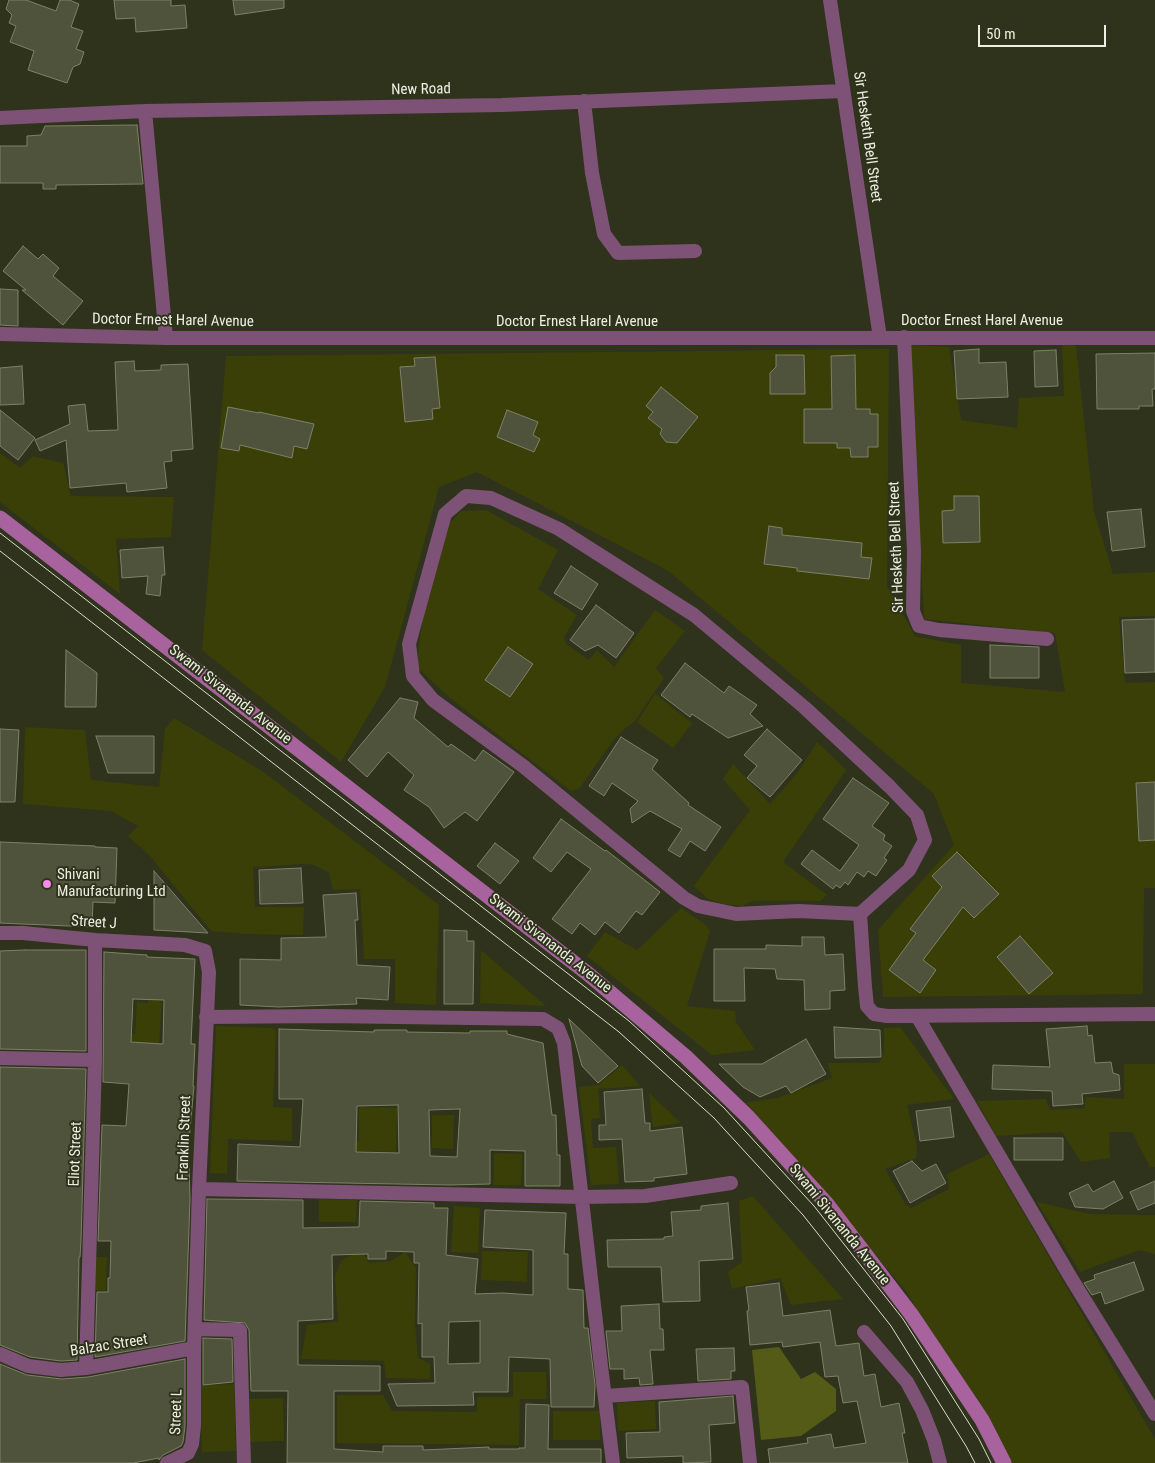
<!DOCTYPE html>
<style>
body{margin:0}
#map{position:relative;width:1155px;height:1463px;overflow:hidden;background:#2f331c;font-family:"Roboto Condensed",sans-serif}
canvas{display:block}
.scale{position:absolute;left:978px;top:25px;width:128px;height:22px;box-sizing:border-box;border:2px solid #ecefe1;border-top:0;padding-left:6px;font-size:15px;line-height:18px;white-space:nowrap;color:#ecefe1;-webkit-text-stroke:4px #2f331c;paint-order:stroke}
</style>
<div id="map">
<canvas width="1155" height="1463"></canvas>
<div class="scale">50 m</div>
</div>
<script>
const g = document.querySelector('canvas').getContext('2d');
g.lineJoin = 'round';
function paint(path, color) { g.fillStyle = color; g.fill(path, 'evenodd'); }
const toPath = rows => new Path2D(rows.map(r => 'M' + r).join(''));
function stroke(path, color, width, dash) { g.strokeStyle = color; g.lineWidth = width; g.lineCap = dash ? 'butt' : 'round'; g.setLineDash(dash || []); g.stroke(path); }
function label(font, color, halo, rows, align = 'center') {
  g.font = font + ' "Roboto Condensed",sans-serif'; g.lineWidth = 4; g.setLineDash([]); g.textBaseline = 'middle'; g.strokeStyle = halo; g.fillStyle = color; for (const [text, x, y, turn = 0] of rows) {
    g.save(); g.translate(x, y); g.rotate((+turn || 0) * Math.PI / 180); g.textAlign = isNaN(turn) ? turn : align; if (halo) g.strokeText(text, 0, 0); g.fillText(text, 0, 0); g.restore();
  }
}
paint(toPath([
 [1062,343,1076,346,1094,511,1113,574,1155,572,1155,616,1119,617,1125,683,1155,682,1155,888,1144,888,1143,994,883,997,878,930,954,845,934,794,667,570,477,472,439,487,385,687,341,762,202,650,226,356,889,349,887,586,915,636,961,645,961,683,1065,692,1055,633,924,619,909,345,949,347,961,420,1017,428,1019,398,1064,396],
 [0,453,20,468,33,456,63,463,71,496,174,497,171,537,116,539,120,594,0,502],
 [486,510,558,550,538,589,577,615,564,637,566,644,589,660,597,650,614,667,655,610,685,631,656,668,664,678,635,721,622,731,612,742,579,789,571,791,450,698,416,666,428,584,450,523,461,511],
 [655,694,692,723,673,748,637,722],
 [174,718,262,771,439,905,436,1005,395,1003,395,959,364,959,360,889,333,890,329,873,314,865,304,864,253,867,255,907,304,907,303,935,245,934,211,931,150,856,128,836,138,826,111,811,23,804,25,727,85,730,91,780,159,787,165,729],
 [817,742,846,770,783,862,827,895,820,901,752,901,742,906,724,904,708,899,694,886,750,810,723,779,733,764,770,804,799,771],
 [681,908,706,925,710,931,687,1006,735,1011,736,1022,755,1050,712,1055,587,956,605,932,637,950],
 [481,950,546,1006,480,1003],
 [148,997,162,997,158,1065,145,1100,149,1043,128,1041,129,1034,135,1034,137,1002,148,1003],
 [216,1026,272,1028,276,1030,273,1107,292,1108,292,1141,228,1139,227,1174,210,1173],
 [900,1027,954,1099,907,1105,917,1146,916,1158,885,1169,906,1205,911,1208,949,1189,947,1174,989,1154,1155,1439,1155,1463,1011,1463,1001,1445,906,1291,785,1148,743,1103,777,1098,832,1078,828,1063,879,1063,884,1053,884,1028],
 [1124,1064,1155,1064,1155,1167,1150,1167,1132,1132,1109,1132,1110,1158,1081,1162,1062,1132,996,1136,977,1101,1046,1099,1050,1110,1084,1108,1086,1097,1124,1099],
 [622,1065,640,1086,598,1089,600,1118,591,1119,593,1148,616,1147,619,1184,591,1185,579,1087,598,1085],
 [649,1093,681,1123,653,1127],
 [359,1107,397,1108,396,1152,355,1151,334,1141,359,1141],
 [432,1115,454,1115,453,1149,432,1148],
 [494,1153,522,1154,521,1185,493,1185],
 [753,1196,843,1299,791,1305,780,1278,732,1289,728,1272,742,1262,739,1201],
 [319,1199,357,1200,356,1222,319,1222],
 [1037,1202,1089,1214,1155,1215,1155,1254,1139,1250,1080,1272],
 [454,1206,480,1208,478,1253,451,1252],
 [361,1249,370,1263,391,1261,405,1252,416,1268,415,1322,418,1358,430,1364,430,1379,386,1378,384,1361,301,1359,307,1325,338,1321,335,1276,341,1261],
 [482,1251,528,1252,527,1282,481,1280],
 [94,1257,107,1257,106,1291,93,1290],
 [513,1372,546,1372,546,1399,520,1399,519,1445,337,1443,337,1395,383,1395,392,1411,477,1412,477,1397,513,1397],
 [234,1384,236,1451,202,1452,200,1385],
 [283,1398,284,1441,250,1442,249,1399],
 [655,1401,656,1429,618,1431,617,1403],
 [553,1411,600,1411,600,1440,553,1440]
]), '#3a3f07');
paint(toPath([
 [779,1347,801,1379,815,1372,836,1389,836,1411,801,1436,761,1440,752,1350]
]), '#545b16');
const building = toPath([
 [9,0,26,0,56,11,60,0,69,0,79,4,71,27,83,31,76,49,84,52,80,64,73,67,67,83,28,70,34,51,10,42,16,26,9,23,12,15,6,9,9,0],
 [114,0,171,0,171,6,185,5,187,28,136,32,135,18,116,19,114,0],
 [233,0,284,0,284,8,235,15,233,0],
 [137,125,143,184,56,185,56,189,43,189,43,183,0,183,0,146,27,146,27,136,41,135,45,126,137,125],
 [23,246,38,259,43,254,59,268,53,276,83,301,63,325,22,290,26,290,3,271,23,246],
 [0,289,18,290,18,326,0,325,0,289],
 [979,349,979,363,1006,362,1008,397,957,399,954,351,979,349],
 [1056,350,1058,386,1035,387,1034,351,1056,350],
 [1155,353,1155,389,1152,389,1153,406,1139,406,1139,409,1097,409,1096,354,1155,353],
 [776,355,804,355,805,394,770,394,770,373,776,367,776,355],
 [855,355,856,409,870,409,870,414,878,414,878,447,868,447,868,457,851,457,850,448,837,448,837,443,804,443,804,409,832,409,831,356,855,355],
 [435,357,440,408,432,409,433,419,405,422,400,367,415,366,414,358,435,357],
 [134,361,135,371,161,370,161,365,188,364,193,449,171,451,172,461,164,462,167,488,127,492,126,483,70,488,66,440,40,451,35,440,70,424,68,406,85,404,88,431,118,430,115,362,134,361],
 [22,366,24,404,0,405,0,368,22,366],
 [661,387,698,417,677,443,666,442,660,434,662,429,648,418,653,412,646,406,661,387],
 [228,407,259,413,259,412,314,424,307,449,294,446,292,458,240,445,239,451,221,448,228,407],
 [0,410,35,438,18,460,0,446,0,410],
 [507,410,538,422,533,435,540,439,534,452,497,437,507,410],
 [954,496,979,496,980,542,943,543,942,511,954,510,954,496],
 [1141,509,1145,547,1112,551,1107,512,1141,509],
 [769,526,782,528,782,535,862,543,861,557,872,558,869,579,797,571,797,568,764,564,769,526],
 [163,547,165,575,162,575,160,596,146,594,148,576,122,578,120,550,163,547],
 [571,566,598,584,582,610,554,593,571,566],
 [596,605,634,633,616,658,598,645,585,651,570,640,596,605],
 [1155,619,1155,672,1125,673,1122,620,1155,619],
 [990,645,1039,647,1039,678,990,678,990,645],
 [508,647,533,664,510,697,485,680,508,647],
 [66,650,97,673,96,707,65,707,66,650],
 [685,663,724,693,729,686,757,705,750,714,763,726,728,738,692,714,690,717,661,695,685,663],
 [400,698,418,702,414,718,448,747,451,744,475,761,483,750,514,772,477,821,465,812,444,828,429,807,404,790,414,775,388,752,367,777,348,760,400,698],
 [0,729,19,730,15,802,0,802,0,729],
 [767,729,802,760,770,797,747,778,757,766,744,755,767,729],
 [96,736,154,736,154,773,108,773,96,736],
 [621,737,658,760,652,769,689,803,688,805,721,827,705,851,690,841,680,857,668,850,682,829,650,811,632,823,630,809,638,801,612,783,604,796,589,786,621,737],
 [853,778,889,803,872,826,885,835,883,840,892,846,884,858,887,860,876,876,868,871,864,877,857,872,848,885,845,882,840,888,836,885,833,889,801,864,812,850,840,871,859,845,823,819,853,778],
 [1155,782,1155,840,1139,841,1136,783,1155,782],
 [561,819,605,851,606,850,660,892,642,915,636,911,619,933,605,922,595,935,580,923,572,934,552,919,591,869,567,852,551,872,533,858,561,819],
 [0,842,95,846,95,847,117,848,115,903,93,902,92,927,0,923,0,842],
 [495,843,519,861,500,884,477,866,495,843],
 [957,852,999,894,974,918,963,907,923,960,936,970,920,993,889,970,916,933,910,929,942,887,932,876,957,852],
 [301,868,303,903,260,904,259,870,301,868],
 [154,871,208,933,154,930,154,871],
 [356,893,358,920,355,920,357,965,390,967,388,1000,356,998,357,1004,279,1007,240,1005,240,959,281,960,281,938,326,937,323,895,356,893],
 [444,930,467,931,467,941,474,941,473,1004,444,1004,444,930],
 [1020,936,1053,973,1029,994,997,957,1020,936],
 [802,937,824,937,825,955,843,954,845,990,830,991,830,1009,805,1010,804,980,777,979,775,969,744,968,745,1001,714,1001,714,949,766,949,766,945,802,946,802,937],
 [25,950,86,950,86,1051,0,1049,0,951,25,950],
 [104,952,147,955,147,957,195,959,191,1044,195,1044,193,1086,194,1086,187,1162,189,1162,190,1199,185,1341,95,1357,97,1292,108,1292,108,1278,110,1278,111,1241,98,1241,102,1125,126,1126,129,1084,103,1082,104,952],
 [133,999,164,1000,163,1044,131,1042,133,999],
 [569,1019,618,1066,598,1083,582,1066,569,1019],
 [1087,1026,1088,1036,1092,1035,1095,1063,1111,1062,1113,1073,1119,1075,1120,1090,1082,1094,1083,1104,1053,1106,1052,1091,992,1089,993,1065,1050,1067,1046,1029,1087,1026],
 [834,1027,880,1030,881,1057,835,1058,834,1027],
 [279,1029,374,1032,374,1030,407,1030,407,1032,470,1033,470,1031,507,1031,507,1034,543,1043,552,1115,556,1115,557,1155,560,1155,560,1186,525,1186,525,1151,490,1150,490,1184,450,1185,237,1181,238,1144,300,1147,303,1099,279,1099,279,1029],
 [398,1105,399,1153,356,1152,357,1106,398,1105],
 [460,1109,457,1157,430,1156,429,1110,460,1109],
 [806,1039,826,1074,791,1093,786,1086,760,1097,743,1087,719,1064,762,1064,806,1039],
 [0,1067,86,1069,81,1240,80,1257,79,1257,77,1360,61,1361,30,1357,0,1345,0,1067],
 [642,1089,645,1123,650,1123,650,1131,682,1127,687,1174,654,1178,654,1181,625,1182,622,1139,599,1140,599,1125,606,1125,604,1092,642,1089],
 [950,1107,954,1137,920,1141,916,1111,950,1107],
 [1014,1138,1063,1138,1063,1160,1014,1160,1014,1138],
 [912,1161,922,1171,936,1164,946,1183,910,1203,893,1171,912,1161],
 [1114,1181,1123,1198,1103,1209,1075,1207,1069,1193,1088,1184,1093,1192,1114,1181],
 [1155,1181,1155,1203,1138,1210,1130,1192,1155,1181],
 [207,1199,303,1200,303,1228,359,1227,360,1201,434,1203,434,1208,448,1208,446,1255,478,1259,475,1294,503,1293,533,1295,533,1250,483,1247,485,1210,566,1213,564,1254,568,1254,568,1289,583,1290,584,1328,588,1328,595,1385,594,1407,551,1407,550,1359,509,1357,508,1392,473,1392,474,1405,397,1406,388,1384,435,1383,434,1357,422,1357,422,1323,418,1324,419,1263,414,1263,414,1252,386,1251,386,1259,368,1259,368,1254,332,1255,333,1319,298,1321,298,1365,380,1366,380,1391,334,1391,334,1449,383,1452,383,1446,423,1446,423,1450,489,1447,489,1449,519,1449,519,1448,525,1448,526,1404,549,1405,548,1449,601,1449,601,1463,287,1463,288,1391,251,1391,249,1330,245,1323,204,1320,207,1199],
 [480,1321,480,1363,448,1364,449,1322,480,1321],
 [728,1203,733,1259,699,1261,700,1301,663,1302,661,1267,608,1267,607,1240,664,1239,664,1237,673,1236,671,1212,701,1210,701,1206,728,1203],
 [1134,1262,1144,1290,1105,1304,1101,1292,1092,1295,1084,1283,1095,1279,1094,1275,1134,1262],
 [779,1283,783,1316,830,1310,836,1346,859,1343,864,1376,875,1374,881,1407,899,1403,905,1433,902,1433,908,1463,770,1463,768,1449,808,1443,807,1438,831,1434,834,1448,866,1443,857,1401,843,1403,838,1376,825,1377,820,1342,783,1347,782,1342,750,1345,747,1311,749,1310,746,1287,779,1283],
 [659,1304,660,1329,663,1329,664,1350,650,1350,653,1384,640,1385,639,1378,624,1379,624,1369,610,1369,606,1331,622,1331,621,1306,659,1304],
 [203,1338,232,1339,233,1382,203,1385,203,1338],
 [734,1348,735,1371,731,1371,731,1379,698,1381,696,1349,734,1348],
 [185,1359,185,1426,183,1442,181,1446,163,1455,159,1460,159,1458,133,1463,0,1463,0,1364,27,1375,62,1379,88,1377,185,1359],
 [733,1396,735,1423,709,1425,711,1462,683,1463,683,1456,627,1458,626,1433,660,1432,659,1402,733,1396]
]);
paint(building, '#4f533b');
stroke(building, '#7d8168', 1);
stroke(toPath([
 [830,0,880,338],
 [584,101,592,173,604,234,618,253,695,251],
 [145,111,166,338],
 [0,118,145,111,502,105,843,91],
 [0,334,166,338,1155,338],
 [904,337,914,551,913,611,919,626,939,630,1047,639],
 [466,496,491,498,559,529,694,615,804,707,889,786,917,815,925,840,909,870,860,914,798,911,736,914,698,906,684,898,523,766,433,700,413,676,409,644,445,514,466,496],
 [860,914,865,987,867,1006,874,1014,887,1016,1155,1014],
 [0,933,23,933,95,940,185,945,205,951,209,972,199,1189,194,1348,194,1426,192,1444,188,1453,167,1463],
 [917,1016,1071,1278,1155,1414],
 [206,1017,325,1016,543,1019,558,1028,564,1043,601,1366,613,1463],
 [0,1058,95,1060],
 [199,1189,582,1197,645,1196,731,1183],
 [195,1329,240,1330,244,1463],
 [864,1332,907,1382,922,1410,934,1440,940,1463],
 [0,1354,28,1366,61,1370,86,1368,194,1348],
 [86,1368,95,1060,95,940],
 [605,1396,742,1387,750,1463]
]), '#7e5277', 14);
stroke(toPath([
 [0,518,587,973,686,1057,749,1118,827,1204,911,1314,982,1420,1004,1463]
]), '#a8639f', 15);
stroke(toPath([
 [0,533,629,1021,724,1108,814,1206,903,1319,979,1439,991,1463],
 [0,551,619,1032,714,1118,803,1215,891,1326,966,1446,975,1463]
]), '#d9dccd', 1);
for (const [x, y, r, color] of [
 [47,884,5,"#f888ea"]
]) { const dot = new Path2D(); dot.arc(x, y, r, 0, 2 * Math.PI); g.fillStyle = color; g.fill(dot); stroke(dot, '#2f331c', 2); }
label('15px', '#ecefe1', '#2f331c', [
 ["New Road",421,90,-1],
 ["Sir Hesketh Bell Street",867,137,82],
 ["Doctor Ernest Harel Avenue",173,321,1],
 ["Doctor Ernest Harel Avenue",982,321],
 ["Doctor Ernest Harel Avenue",577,322],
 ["Sir Hesketh Bell Street",897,547,-92],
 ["Swami Sivananda Avenue",230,695,38],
 ["Street J",94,923,4],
 ["Swami Sivananda Avenue",550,944,38],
 ["Franklin Street",185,1138,-88],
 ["Eliot Street",76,1154,-88],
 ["Swami Sivananda Avenue",839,1225,51],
 ["Balzac Street",109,1346,-9],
 ["Street L",177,1412,-88]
]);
label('15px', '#ecefe1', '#2f331c', [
 ["Shivani",57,875],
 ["Manufacturing Ltd",57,892]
], 'left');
</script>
